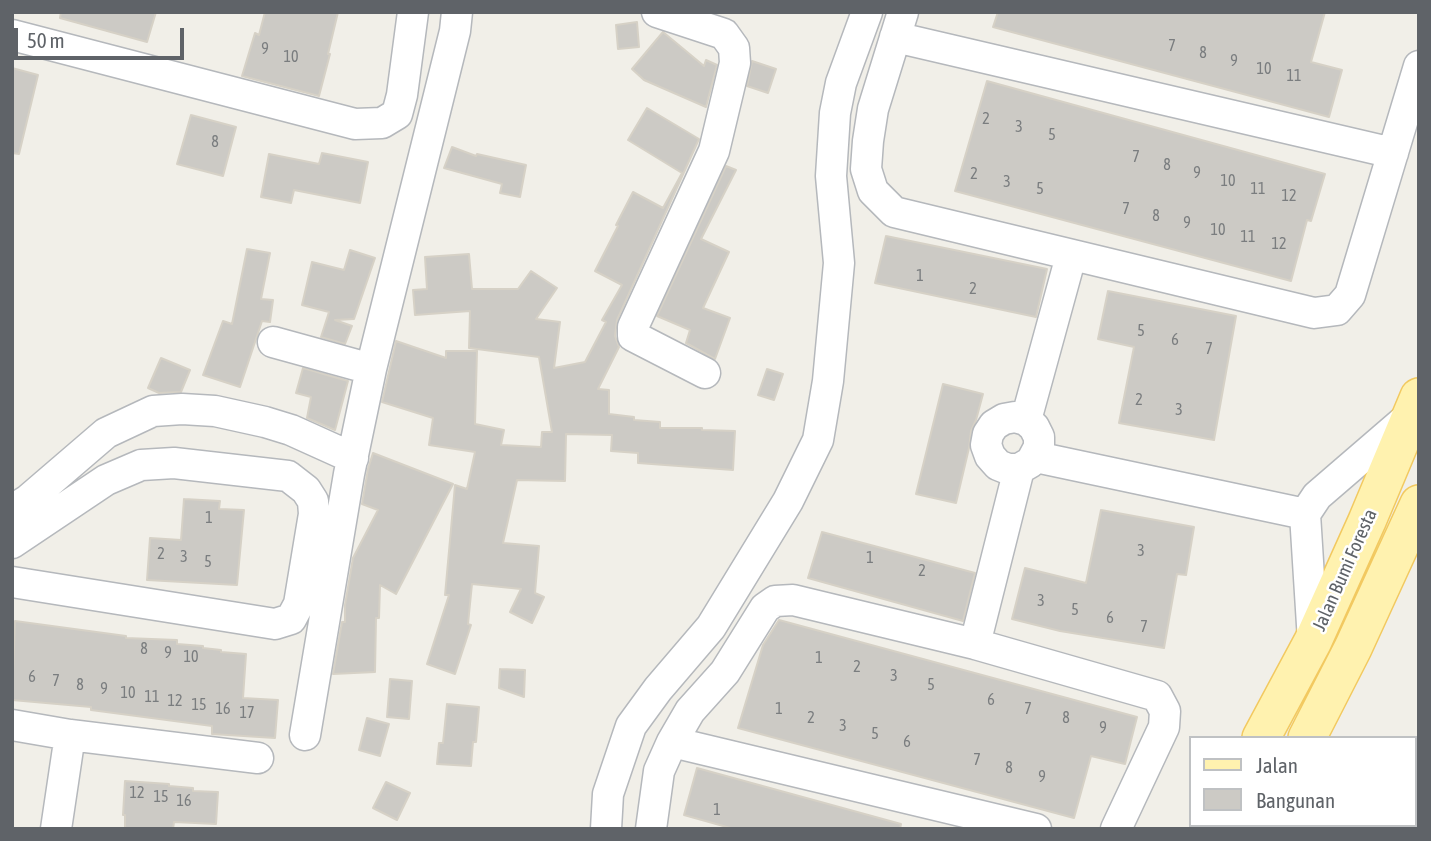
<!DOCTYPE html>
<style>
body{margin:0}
#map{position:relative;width:1431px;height:841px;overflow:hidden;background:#f1efe8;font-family:"Asap Condensed",sans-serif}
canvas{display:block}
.frame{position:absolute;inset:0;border:14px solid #5f6368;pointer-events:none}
.legend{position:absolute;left:1189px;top:736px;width:228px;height:91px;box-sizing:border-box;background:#fff;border:2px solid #bfc1c3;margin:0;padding:9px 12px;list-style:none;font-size:21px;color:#5f6368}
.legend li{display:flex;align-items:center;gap:14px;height:35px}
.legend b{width:35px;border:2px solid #bfc1c3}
.scale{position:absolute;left:14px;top:28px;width:170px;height:32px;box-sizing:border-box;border:4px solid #5f6368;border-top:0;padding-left:9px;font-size:21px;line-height:24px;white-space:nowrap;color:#5f6368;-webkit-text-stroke:5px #fff;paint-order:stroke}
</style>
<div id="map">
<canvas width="1431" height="841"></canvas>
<div class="frame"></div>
<ul class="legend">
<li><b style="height:9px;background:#fff2af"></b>Jalan</li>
<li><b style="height:19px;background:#cccac5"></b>Bangunan</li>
</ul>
<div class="scale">50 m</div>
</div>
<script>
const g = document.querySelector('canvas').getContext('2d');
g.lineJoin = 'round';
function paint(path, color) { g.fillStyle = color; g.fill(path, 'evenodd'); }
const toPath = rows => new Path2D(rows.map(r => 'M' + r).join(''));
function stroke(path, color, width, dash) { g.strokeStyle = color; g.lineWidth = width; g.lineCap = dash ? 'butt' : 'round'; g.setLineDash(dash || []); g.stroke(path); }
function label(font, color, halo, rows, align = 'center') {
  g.font = font + ' "Asap Condensed",sans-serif'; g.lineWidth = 5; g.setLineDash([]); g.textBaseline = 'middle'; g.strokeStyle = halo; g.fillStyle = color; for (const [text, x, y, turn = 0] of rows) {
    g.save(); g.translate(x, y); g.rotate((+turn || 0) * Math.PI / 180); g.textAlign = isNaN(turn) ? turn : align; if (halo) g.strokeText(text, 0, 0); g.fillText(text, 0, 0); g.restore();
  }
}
const building = toPath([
 [61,12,156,12,147,42,60,18,61,12],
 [265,12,338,12,328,54,330,54,319,96,242,76,255,33,259,35,265,12],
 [998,12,1325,12,1311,62,1342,70,1329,117,993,27,998,12],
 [637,22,639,47,618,49,616,25,637,22],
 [663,32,704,66,706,60,717,65,706,107,644,80,632,69,663,32],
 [752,61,776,69,768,93,747,86,752,61],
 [12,68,38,75,19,154,12,153,12,68],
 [987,81,1325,174,1311,221,1307,220,1291,281,955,191,987,81],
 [647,108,699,139,617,320,615,336,619,347,598,389,609,390,609,414,634,417,634,420,660,422,660,428,702,428,702,430,735,431,733,470,638,463,638,453,611,451,612,435,566,434,565,481,517,480,503,543,539,546,535,593,544,597,532,623,510,612,521,589,472,584,468,624,471,625,455,674,427,664,449,595,445,595,455,485,467,489,475,452,429,445,433,418,382,402,396,341,446,358,446,351,477,351,475,424,504,430,501,445,541,447,542,432,552,432,539,357,469,348,470,311,415,315,413,290,427,289,425,257,469,254,472,289,518,289,531,271,557,288,536,319,560,322,554,368,585,362,606,322,602,320,622,285,595,271,618,226,616,225,633,192,663,208,682,173,628,140,647,108],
 [191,115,236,127,223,176,177,164,191,115],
 [452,147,476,156,477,154,526,165,520,197,500,193,502,184,444,168,452,147],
 [322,153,368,162,360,203,294,190,291,203,261,197,269,154,319,164,322,153],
 [726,166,736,170,701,239,729,252,703,308,730,318,715,359,686,343,690,330,657,316,726,166],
 [886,236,1047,269,1036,317,875,283,886,236],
 [247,249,270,253,261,299,273,300,270,322,262,321,240,387,203,375,223,321,232,324,247,249],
 [350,250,375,258,354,319,335,320,352,326,345,344,321,337,329,312,302,305,312,262,344,270,350,250],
 [1108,291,1236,316,1214,440,1119,423,1134,347,1098,339,1108,291],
 [161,358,190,370,181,392,159,393,148,388,161,358],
 [303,368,348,381,335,430,307,418,311,397,296,393,303,368],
 [767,369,783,374,774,400,758,395,767,369],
 [943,384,983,394,976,420,971,431,969,448,956,503,916,494,943,384],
 [373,453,453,484,396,594,380,585,379,618,376,618,375,672,333,674,342,622,345,622,345,605,353,558,378,510,362,504,368,469,373,453],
 [184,499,220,501,219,509,244,510,237,585,147,580,150,538,181,540,184,499],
 [1101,510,1194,527,1186,575,1177,574,1164,648,1060,631,1012,619,1025,568,1086,583,1101,510],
 [822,532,975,573,963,621,808,578,822,532],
 [779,620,1137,717,1125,764,1091,756,1074,818,738,728,763,645,779,620],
 [15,621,126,636,126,638,177,640,177,644,203,646,203,648,221,650,221,652,246,654,243,698,278,700,275,738,212,734,212,726,91,710,91,707,12,700,15,621],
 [500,669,525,670,524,697,499,688,500,669],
 [390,679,412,681,409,719,387,717,390,679],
 [447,704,479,707,476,742,473,742,471,766,437,764,439,743,443,743,447,704],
 [367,718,389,724,380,756,359,750,367,718],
 [697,768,901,824,900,829,734,829,684,815,697,768],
 [125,781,169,784,169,786,193,788,193,791,218,792,216,824,174,822,173,829,125,829,125,815,123,815,125,781],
 [386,782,410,793,397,820,373,808,386,782]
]);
paint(building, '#cccac5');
stroke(building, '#d6d1c6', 2);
const minor = toPath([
 [657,12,724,34,734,48,735,63,714,151,633,327,633,336,705,373],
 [903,12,873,109,868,141,866,169,873,191,894,212,1314,313,1337,310,1350,295,1419,66],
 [12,35,355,124,382,123,397,114,402,95,413,12],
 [895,37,1393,153],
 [273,342,371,369],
 [1026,420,1071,256],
 [1036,457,1305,514],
 [12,510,28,500,106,433,153,411,182,409,215,411,265,422,291,430,353,458],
 [12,543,106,480,141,465,174,463,288,476,306,490,313,501,314,514,299,604,291,619,275,624,12,582],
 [1313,641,1305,514,1317,496,1411,415],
 [975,644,1019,469,1031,462,1039,447,1039,437,1034,427,1026,420,1015,417,1004,419,994,425,988,434,986,445,990,456,998,465,1008,469,1019,469],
 [12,725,70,735,258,758],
 [305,735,349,474,371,369,455,31,457,12],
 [672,742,1036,829],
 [1415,766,1419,766],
 [56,829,70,735],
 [606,829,608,794,631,726,658,689,711,627,788,501,818,440,828,381,839,263,831,176,835,113,841,83,867,12],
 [651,829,659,771,672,742,690,711,725,672,765,608,775,601,793,600,975,644,1157,696,1165,711,1164,727,1116,829]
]);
const major = toPath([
 [1261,738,1313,641,1367,521,1419,397],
 [1307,738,1353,648,1419,504],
 [1213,829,1214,825],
 [1260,829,1262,825]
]);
stroke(minor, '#b5b8bc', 33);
stroke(major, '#f2c960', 40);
stroke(minor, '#fff', 30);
stroke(major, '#fff2af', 37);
label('16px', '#7a7d7f', null, [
 ["7",1172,46],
 ["9",265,49],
 ["8",1203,53],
 ["10",291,57],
 ["9",1234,61],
 ["10",1264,69],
 ["11",1294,76],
 ["2",986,119],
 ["3",1019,127],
 ["5",1052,135],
 ["8",215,142],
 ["7",1136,157],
 ["8",1167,165],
 ["9",1197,173],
 ["2",974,174],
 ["10",1228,181],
 ["3",1007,182],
 ["5",1040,189],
 ["11",1258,189],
 ["12",1289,196],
 ["7",1126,209],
 ["8",1156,216],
 ["9",1187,223],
 ["10",1218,230],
 ["11",1248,237],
 ["12",1279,244],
 ["1",920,276],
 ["2",973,289],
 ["5",1141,331],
 ["6",1175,340],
 ["7",1209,349],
 ["2",1139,400],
 ["3",1179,410],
 ["1",209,518],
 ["3",1141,551],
 ["2",161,554],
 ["3",184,557],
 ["1",870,558],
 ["5",208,562],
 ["2",922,571],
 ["3",1041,601],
 ["5",1075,610],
 ["6",1110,618],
 ["7",1144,627],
 ["8",144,649],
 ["9",168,653],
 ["10",191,657],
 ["1",819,658],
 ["2",857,667],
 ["3",894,676],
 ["6",32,677],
 ["7",56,681],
 ["8",80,685],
 ["5",931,685],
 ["9",104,689],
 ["10",128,693],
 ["11",152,697],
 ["6",991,700],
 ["12",175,701],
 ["15",199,705],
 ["16",223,709],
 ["1",779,709],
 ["7",1028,709],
 ["17",247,713],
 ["2",811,718],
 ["8",1066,718],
 ["3",843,726],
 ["9",1103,728],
 ["5",875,734],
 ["6",907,742],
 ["7",977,760],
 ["8",1009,768],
 ["9",1042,777],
 ["12",137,793],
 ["15",161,797],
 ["16",184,801],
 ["1",717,810]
]);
label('19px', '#5f6368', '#fff', [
 ["Jalan Bumi Foresta",1345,570,-66]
]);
</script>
